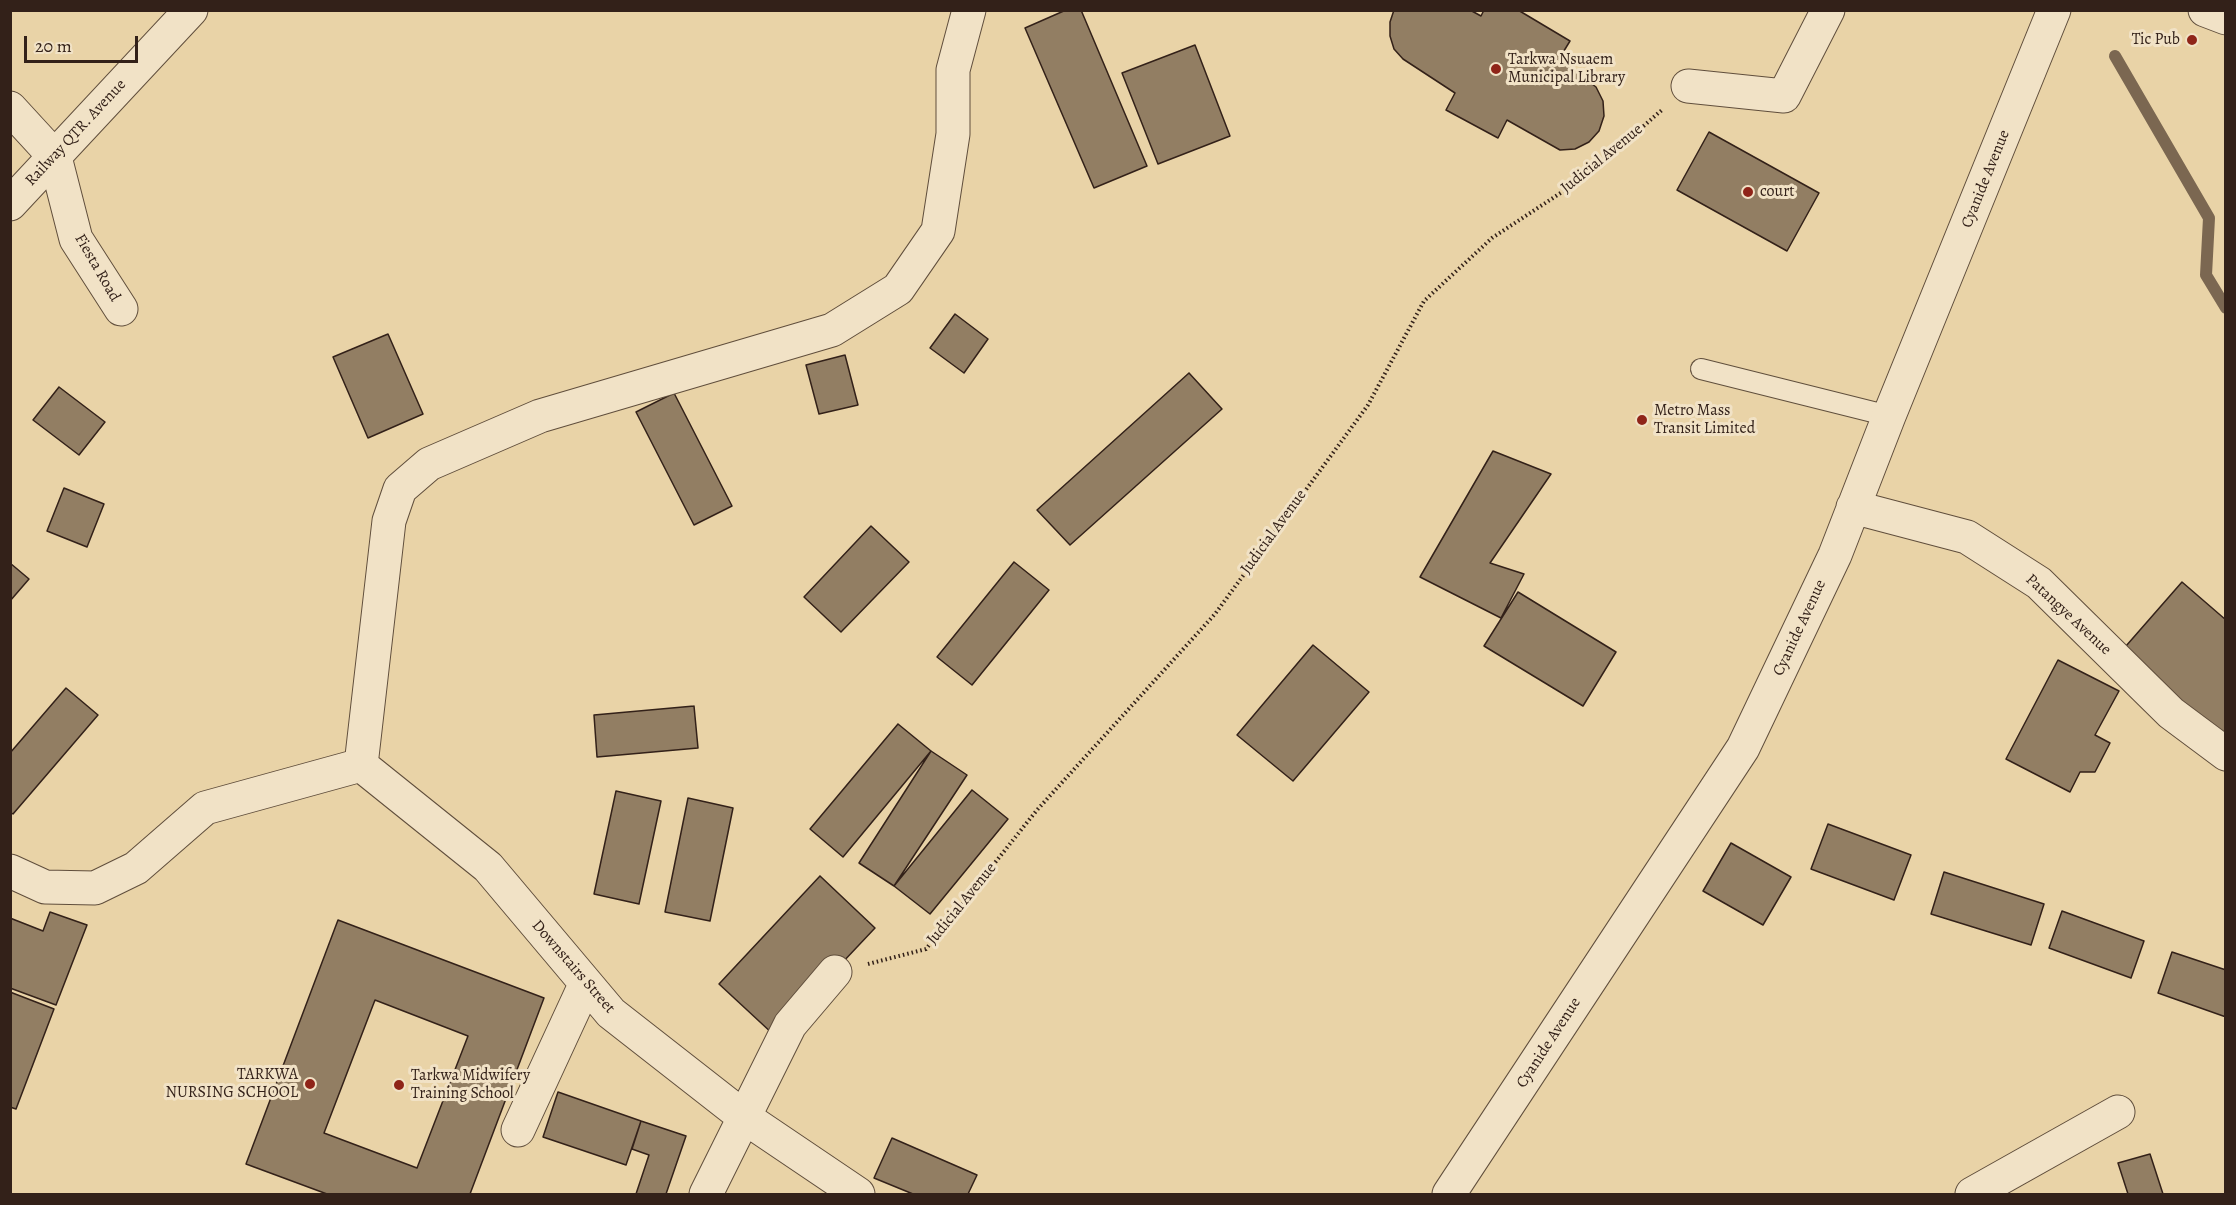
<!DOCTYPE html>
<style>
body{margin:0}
#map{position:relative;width:2236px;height:1205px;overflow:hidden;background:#e9d3a7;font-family:Alegreya,serif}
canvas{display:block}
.frame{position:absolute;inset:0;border:12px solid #332119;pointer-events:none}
.scale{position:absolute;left:24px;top:36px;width:114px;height:27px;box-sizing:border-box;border:3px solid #332119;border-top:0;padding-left:8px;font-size:18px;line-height:21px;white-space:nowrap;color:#332119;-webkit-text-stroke:4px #f1e2c6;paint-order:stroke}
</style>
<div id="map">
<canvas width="2236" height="1205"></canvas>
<div class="frame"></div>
<div class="scale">20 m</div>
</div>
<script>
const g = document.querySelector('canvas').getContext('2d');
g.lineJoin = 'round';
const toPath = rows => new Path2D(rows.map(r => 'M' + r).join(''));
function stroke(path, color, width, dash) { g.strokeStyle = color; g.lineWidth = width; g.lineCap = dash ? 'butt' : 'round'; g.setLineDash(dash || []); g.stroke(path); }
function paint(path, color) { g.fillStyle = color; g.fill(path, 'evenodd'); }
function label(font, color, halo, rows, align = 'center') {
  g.font = font + ' Alegreya,serif'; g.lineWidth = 6; g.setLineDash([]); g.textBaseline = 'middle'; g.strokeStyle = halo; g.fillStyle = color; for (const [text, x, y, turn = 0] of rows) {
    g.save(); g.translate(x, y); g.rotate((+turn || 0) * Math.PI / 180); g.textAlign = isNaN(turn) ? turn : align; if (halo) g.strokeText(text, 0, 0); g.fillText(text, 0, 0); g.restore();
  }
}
stroke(toPath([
 [2115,56,2209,218,2206,275,2226,308]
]), '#7b6751', 12);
const building = toPath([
 [1066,10,1081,10,1147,166,1094,188,1025,28,1066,10],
 [1394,10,1470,10,1481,16,1484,10,1518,10,1570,41,1559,59,1596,87,1603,101,1604,116,1599,131,1589,142,1575,149,1560,150,1507,120,1498,138,1446,110,1455,93,1403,59,1394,49,1390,36,1390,22,1394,10],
 [1195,45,1230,136,1158,164,1122,73,1195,45],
 [1709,132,1819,193,1787,251,1677,190,1709,132],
 [955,314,988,339,964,373,930,348,955,314],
 [388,334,423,414,368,438,333,357,388,334],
 [845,355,858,405,819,414,806,365,845,355],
 [1189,373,1222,409,1070,545,1037,510,1189,373],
 [59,387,105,422,79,455,33,420,59,387],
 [674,393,732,506,694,525,636,412,674,393],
 [1493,451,1551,474,1490,563,1524,574,1501,618,1420,577,1493,451],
 [64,488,104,504,87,547,47,531,64,488],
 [871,526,909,562,841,632,804,597,871,526],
 [1014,562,1049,590,972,685,937,657,1014,562],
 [10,563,29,579,10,601,10,563],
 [2182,582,2226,620,2226,745,2119,654,2182,582],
 [1518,592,1616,652,1583,706,1484,646,1518,592],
 [1313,645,1369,692,1293,781,1237,735,1313,645],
 [2058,660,2119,691,2095,735,2110,743,2095,772,2080,772,2070,792,2006,759,2058,660],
 [66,688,98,715,13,814,10,812,10,753,66,688],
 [694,706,698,748,597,757,594,715,694,706],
 [898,724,931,751,843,857,810,829,898,724],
 [931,751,967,775,894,886,859,863,931,751],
 [972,790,1008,819,930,914,894,886,972,790],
 [616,791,661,801,639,904,594,894,616,791],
 [688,798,733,808,710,921,665,912,688,798],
 [1828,824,1911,855,1894,900,1811,869,1828,824],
 [1731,843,1791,877,1763,925,1703,891,1731,843],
 [1944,872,2044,904,2031,945,1931,914,1944,872],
 [820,876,875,928,774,1035,719,984,820,876],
 [2062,911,2144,941,2131,978,2049,948,2062,911],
 [50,912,87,925,56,1005,10,988,10,918,43,931,50,912],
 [338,920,544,998,470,1194,327,1194,246,1164,338,920],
 [375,1000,468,1036,417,1168,324,1133,375,1000],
 [2172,952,2226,970,2226,1017,2158,993,2172,952],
 [10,992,54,1009,16,1109,10,1107,10,992],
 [558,1092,641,1121,626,1165,543,1137,558,1092],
 [641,1121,686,1136,666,1194,636,1194,649,1155,632,1149,641,1121],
 [892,1138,977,1175,968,1194,913,1194,874,1178,892,1138],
 [2150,1154,2163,1194,2128,1194,2118,1163,2150,1154]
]);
paint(building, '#927e63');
stroke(building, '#332119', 1.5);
const service = toPath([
 [1701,369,1889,416]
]);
const minor = toPath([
 [2205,10,2226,18],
 [1688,86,1784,96,1828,10],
 [10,108,55,157,76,239,121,309],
 [10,204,191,10],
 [1853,507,1967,537,2039,583,2171,713,2226,754],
 [361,765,389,521,400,489,429,464,540,416,832,330,898,289,938,231,953,134,953,70,969,10],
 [361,765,488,867,611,1013,744,1117,858,1194],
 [10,871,45,887,95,888,136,868,205,808,361,765],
 [518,1130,585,985],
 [706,1194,790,1025,835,972],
 [1449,1194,1743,748,1835,555,1889,416,2054,10],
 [1972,1194,2118,1112]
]);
stroke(service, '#604e3c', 22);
stroke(minor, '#604e3c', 35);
stroke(toPath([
 [868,964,926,949,1037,810,1215,614,1368,405,1424,301,1492,238,1588,175,1663,109]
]), '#332119', 4, [1.5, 3]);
stroke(service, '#f1e2c6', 20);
stroke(minor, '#f1e2c6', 33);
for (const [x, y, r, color] of [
 [2192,40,6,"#8f2418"],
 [1496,69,6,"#8f2418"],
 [1748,192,6,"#8f2418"],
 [1642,420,6,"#8f2418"],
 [310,1084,6,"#8f2418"],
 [399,1085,6,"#8f2418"]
]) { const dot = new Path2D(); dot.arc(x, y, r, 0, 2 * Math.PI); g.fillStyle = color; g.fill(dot); stroke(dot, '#f1e2c6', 2); }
label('16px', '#332119', '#f1e2c6', [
 ["Tic Pub",2180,40,"right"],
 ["Tarkwa Nsuaem",1508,60],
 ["Municipal Library",1508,78],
 ["court",1760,192],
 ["Metro Mass",1654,411],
 ["Transit Limited",1654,429],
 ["TARKWA",298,1075,"right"],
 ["NURSING SCHOOL",298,1093,"right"],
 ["Tarkwa Midwifery",411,1076],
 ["Training School",411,1094]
], 'left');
label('16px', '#332119', '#f1e2c6', [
 ["Railway QTR. Avenue",76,133,-47],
 ["Judicial Avenue",1602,159,-39],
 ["Cyanide Avenue",1986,179,-68],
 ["Fiesta Road",97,268,60],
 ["Judicial Avenue",1274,532,-54],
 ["Patangye Avenue",2068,615,43],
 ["Cyanide Avenue",1800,628,-65],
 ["Judicial Avenue",962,904,-51],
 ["Downstairs Street",573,967,49],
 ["Cyanide Avenue",1549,1043,-57]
]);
</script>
